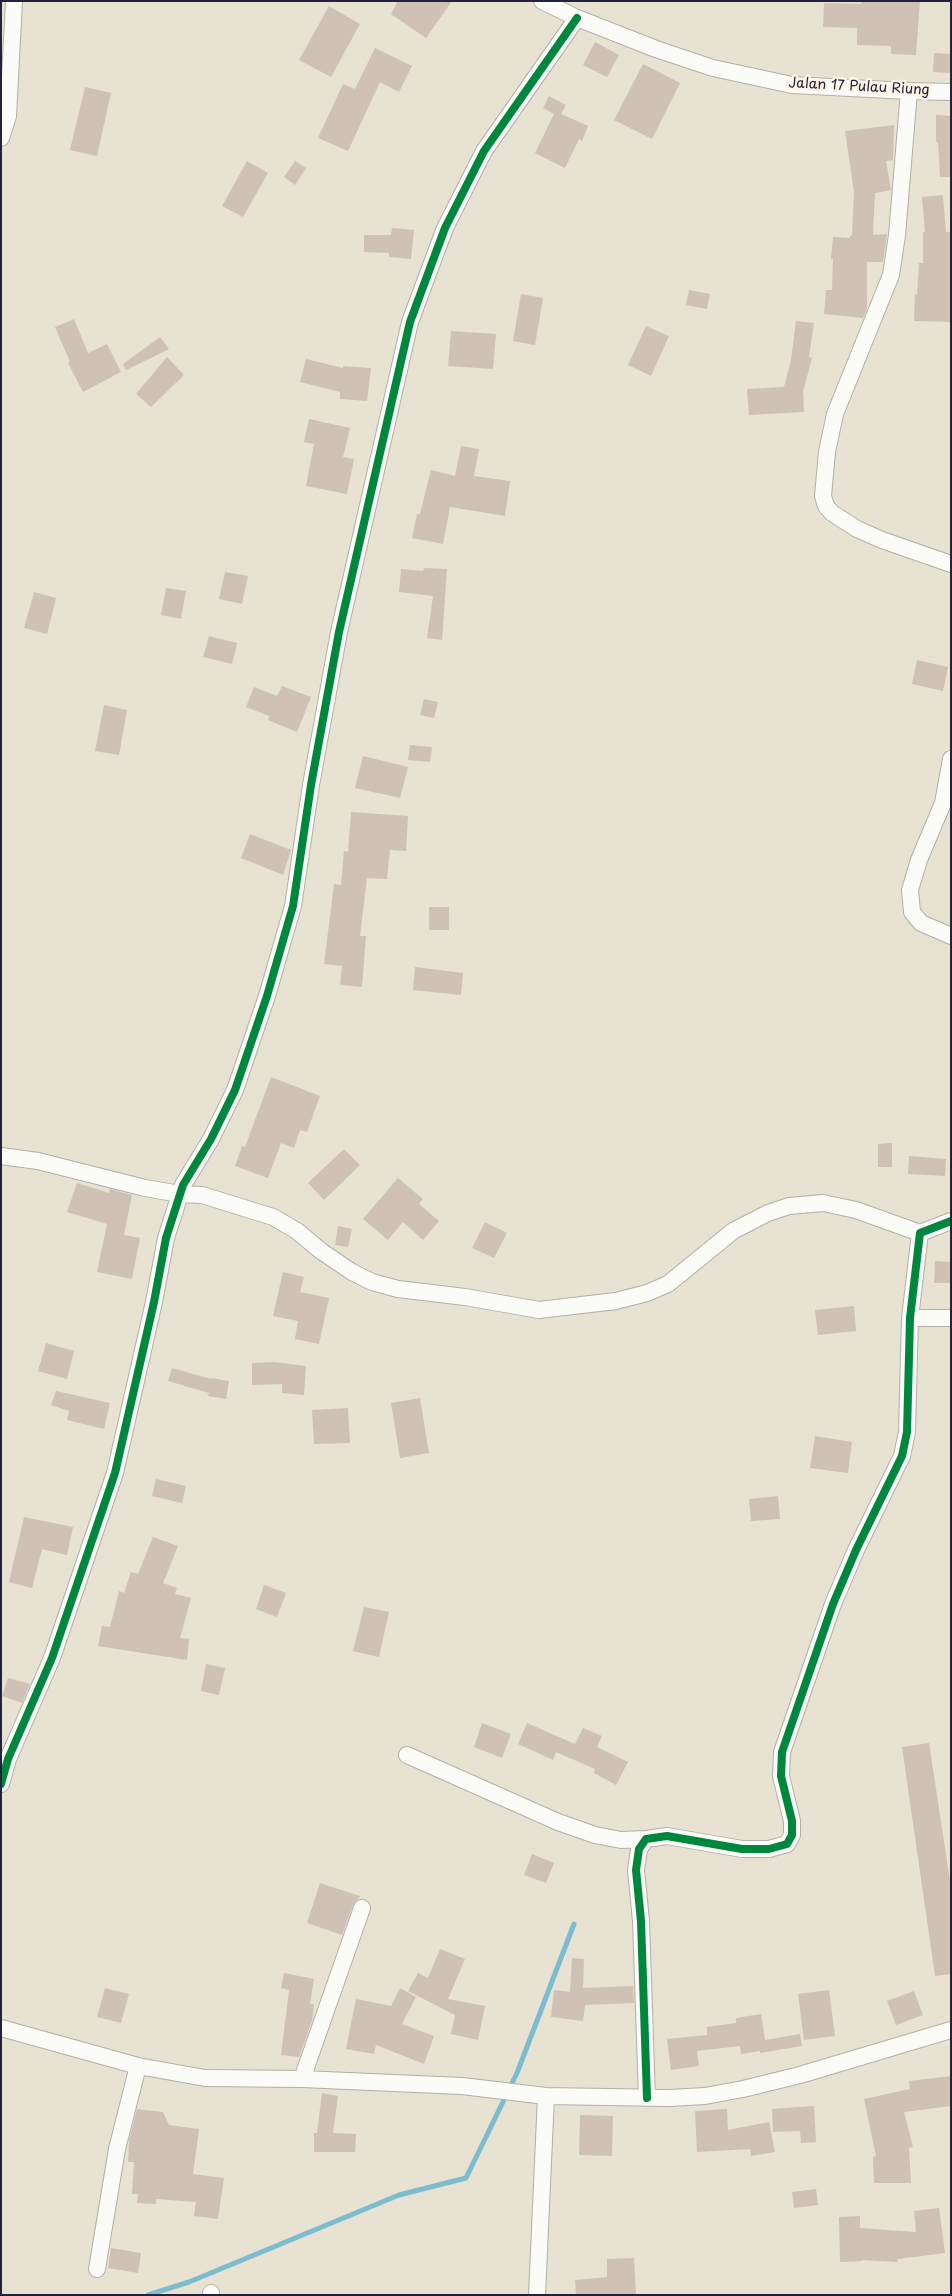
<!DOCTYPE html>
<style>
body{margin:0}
#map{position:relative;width:952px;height:2296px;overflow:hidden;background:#e7e2d2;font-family:"Playpen Sans",sans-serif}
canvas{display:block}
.frame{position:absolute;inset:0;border:2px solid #22223b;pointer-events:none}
</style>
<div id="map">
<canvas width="952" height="2296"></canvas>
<div class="frame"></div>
</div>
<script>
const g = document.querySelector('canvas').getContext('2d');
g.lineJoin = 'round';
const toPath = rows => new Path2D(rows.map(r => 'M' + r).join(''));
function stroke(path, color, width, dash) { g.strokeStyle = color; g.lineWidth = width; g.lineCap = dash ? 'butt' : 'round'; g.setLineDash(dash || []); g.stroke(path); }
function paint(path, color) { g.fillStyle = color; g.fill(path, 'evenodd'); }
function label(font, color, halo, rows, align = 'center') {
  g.font = font + ' "Playpen Sans",sans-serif'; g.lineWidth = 5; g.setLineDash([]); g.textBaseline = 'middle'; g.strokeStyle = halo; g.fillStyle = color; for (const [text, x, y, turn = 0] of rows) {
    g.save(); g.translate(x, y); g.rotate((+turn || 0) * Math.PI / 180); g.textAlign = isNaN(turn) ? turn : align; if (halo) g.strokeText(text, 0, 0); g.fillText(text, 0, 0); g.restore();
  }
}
stroke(toPath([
 [148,2295,189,2282,399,2195,466,2178,517,2073,574,1924]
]), '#7cbcce', 5);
paint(toPath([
 [398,1,452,1,426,38,391,14],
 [861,1,920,1,916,55,891,54,891,46,857,45,857,28,823,27,824,3,861,4],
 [329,6,360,24,331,77,299,60],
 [595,42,619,55,607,77,583,65],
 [375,48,412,66,399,92,380,82,348,151,318,138,343,84,355,89],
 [934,53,951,54,951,73,933,72],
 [643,64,680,83,652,139,614,120],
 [85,87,111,93,97,156,70,150],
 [549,96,566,105,561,114,588,126,582,141,579,139,565,168,535,153,554,114,543,108],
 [936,115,951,116,951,177,940,177,938,142,936,142],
 [894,125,893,160,886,161,891,190,875,193,873,235,887,234,883,262,867,262,867,309,863,318,824,314,826,290,832,290,833,259,831,259,833,237,850,238,850,236,852,235,854,192,845,131],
 [247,161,268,173,243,217,222,206],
 [295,161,306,168,295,185,284,177],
 [943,195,946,232,950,232,950,322,914,321,915,294,917,295,919,263,923,263,923,232,925,232,922,197],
 [392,228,414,230,411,259,389,257,389,253,364,252,364,235,391,235],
 [689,290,710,294,707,309,686,305],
 [521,294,543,298,535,345,513,341],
 [74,319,88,353,107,344,121,372,83,392,68,363,70,362,55,327],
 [796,321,814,323,809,357,812,358,803,392,804,412,749,415,747,389,784,387,791,360],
 [646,326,669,336,651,376,628,365],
 [451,331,496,334,493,369,448,366],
 [160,337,169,349,126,370,123,364],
 [167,357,184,375,151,407,136,394],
 [306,359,343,368,343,366,371,368,367,401,340,399,340,392,300,382],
 [309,419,350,428,343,457,354,459,347,494,306,486,314,444,304,442],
 [461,446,479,449,474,476,510,481,505,516,450,507,443,544,412,538,417,514,420,514,431,470,455,476],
 [424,568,447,569,442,640,427,638,433,596,399,592,401,569,423,571],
 [225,572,248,576,242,604,219,599],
 [166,588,186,591,181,619,161,615],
 [34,592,56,598,47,634,24,628],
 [209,636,237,643,232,664,203,657],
 [917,660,948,667,943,691,912,684],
 [282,686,311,697,297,732,268,720,269,716,246,707,254,687,277,696],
 [424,699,438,702,434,718,420,715],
 [104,705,127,710,119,755,95,751],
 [410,745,432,747,430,762,408,760],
 [363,756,408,767,400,798,355,788],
 [351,812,408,816,406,851,390,850,387,879,367,878,360,936,366,936,362,987,340,985,342,966,324,964,334,884,341,885,344,851,348,852],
 [250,834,291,850,283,875,241,858],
 [429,907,449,907,449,930,429,930],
 [415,967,463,973,461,995,413,990],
 [271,1077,320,1096,307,1132,300,1130,294,1148,281,1143,268,1178,235,1166,242,1146,245,1147],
 [892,1143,892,1167,878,1167,878,1144],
 [344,1149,360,1165,324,1200,308,1183],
 [909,1156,946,1159,945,1176,908,1174],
 [398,1178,423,1199,419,1204,439,1221,423,1240,403,1222,388,1240,363,1219],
 [77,1183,109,1193,110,1189,132,1195,124,1235,140,1238,132,1279,97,1272,107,1224,67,1212],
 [485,1222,507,1233,494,1258,472,1248],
 [338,1226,352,1229,348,1247,335,1245],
 [935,1261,951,1262,951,1283,934,1283],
 [283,1272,304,1277,300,1292,329,1298,319,1344,295,1339,298,1321,273,1316],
 [854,1306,856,1331,818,1335,815,1310],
 [46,1343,74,1351,67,1379,38,1371],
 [274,1362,306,1366,304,1395,282,1393,282,1384,252,1385,252,1363],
 [172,1368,211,1379,211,1378,229,1381,226,1399,208,1396,209,1393,168,1381],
 [56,1391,110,1403,104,1429,67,1420,69,1411,51,1405],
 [420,1398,429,1453,400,1458,391,1403],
 [348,1408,350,1443,314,1444,312,1410],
 [815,1436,852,1442,848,1473,810,1468],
 [156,1479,186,1486,182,1503,152,1496],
 [778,1496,780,1519,751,1521,749,1499],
 [24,1517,73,1527,67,1555,42,1549,32,1588,9,1582],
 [153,1537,178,1546,163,1583,177,1588,175,1594,191,1598,180,1638,189,1639,187,1660,98,1646,102,1626,110,1627,119,1591,124,1593,131,1572,138,1574],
 [264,1585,286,1593,277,1617,256,1609],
 [364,1607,389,1612,379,1657,353,1651],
 [206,1664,225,1668,219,1695,201,1691],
 [8,1678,30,1684,22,1703,2,1696],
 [482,1723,511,1734,502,1758,474,1747],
 [527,1723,575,1744,583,1728,602,1736,597,1747,628,1762,616,1785,594,1773,595,1769,556,1752,553,1760,518,1744],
 [929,1743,951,1887,951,1974,935,1976,902,1747],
 [532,1854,554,1863,546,1883,524,1875],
 [320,1883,360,1896,353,1905,342,1935,307,1923],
 [440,1949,465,1959,448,1999,485,2006,478,2040,451,2034,455,2015,408,1991,418,1973,428,1978],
 [572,1958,584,1959,583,1988,633,1986,634,2003,585,2005,583,2021,551,2017,554,1990,570,1992],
 [284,1973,314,1979,310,2004,314,2004,312,2021,299,2057,281,2055,289,1990,281,1988],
 [105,1988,129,1994,121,2023,97,2017],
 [400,1988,416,1997,402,2024,434,2036,424,2064,376,2045,374,2054,346,2049,356,1999,391,2006],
 [829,1990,835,2036,804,2040,798,1994],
 [914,1991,923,2015,896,2025,887,2001],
 [761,2014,765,2040,800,2034,802,2046,760,2053,760,2051,741,2054,740,2046,697,2051,699,2066,671,2070,667,2039,707,2035,707,2027,736,2023,736,2018],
 [951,2076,951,2106,904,2112,913,2147,909,2148,911,2183,874,2183,873,2157,876,2156,864,2099,910,2089,909,2081],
 [322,2093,338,2096,333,2133,356,2134,355,2152,314,2152,314,2133,317,2133],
 [814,2106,816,2142,801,2143,800,2131,773,2132,772,2109],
 [137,2109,163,2112,169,2125,199,2129,193,2174,224,2178,218,2219,194,2216,196,2202,156,2199,156,2204,137,2203,138,2194,132,2194,134,2162,128,2162,129,2141],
 [727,2109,728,2130,769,2122,775,2152,751,2156,750,2149,697,2152,695,2111],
 [580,2115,613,2116,612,2156,579,2155],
 [816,2189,818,2205,794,2208,792,2192],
 [939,2208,945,2253,898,2259,897,2262,862,2260,862,2261,840,2262,839,2217,860,2216,860,2228,916,2232,914,2211],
 [111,2248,141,2253,138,2273,108,2268],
 [634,2258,636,2294,576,2295,575,2280,607,2277,607,2259]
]), '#cfc1b6');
const street = toPath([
 [542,1,577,18,656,49,713,68,792,85,909,91,951,92],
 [909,91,897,235,891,275,835,414,827,452,823,496,826,506,832,513,857,529,882,540,951,564],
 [1,138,8,116,14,1],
 [951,759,943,803,919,860,910,890,912,912,921,923,951,936],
 [1,1156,38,1161,145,1188,180,1194,202,1195,273,1217,297,1231,321,1251,352,1272,372,1282,398,1289,465,1297,539,1310,616,1301,647,1293,668,1284,733,1231,768,1213,789,1206,823,1203,856,1210,920,1233],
 [910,1318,951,1318],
 [407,1755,558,1822,595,1835,621,1840,646,1839],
 [1,1784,8,1759,52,1658,115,1473,154,1302,166,1238,183,1185,211,1139,235,1090,267,996,293,906,311,785,339,632,410,322,445,228,484,151,577,18],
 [1,2028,138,2066,205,2078,302,2079,462,2086,546,2096,669,2098,705,2096,743,2089,800,2075,951,2030],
 [302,2079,362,1908],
 [647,2098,641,1921,636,1870,639,1849,646,1839,667,1836,742,1849,769,1849,787,1844,792,1835,792,1821,781,1776,782,1752,833,1604,856,1550,902,1456,907,1432,910,1318,920,1233,951,1221],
 [97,2269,117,2149,138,2066],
 [211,2293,211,2295],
 [537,2295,546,2096]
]);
stroke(street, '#b2afa7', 18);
stroke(street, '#fbfbf8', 16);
stroke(toPath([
 [1,1784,8,1759,52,1658,115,1473,154,1302,166,1238,183,1185,211,1139,235,1090,267,996,293,906,311,785,339,632,410,322,445,228,484,151,577,18],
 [647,2098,641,1921,636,1870,639,1849,646,1839,667,1836,742,1849,769,1849,787,1844,792,1835,792,1821,781,1776,782,1752,833,1604,856,1550,902,1456,907,1432,910,1318,920,1233,951,1221]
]), '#00873e', 8);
label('14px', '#22223b', '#fcf5e5', [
 ["Jalan 17 Pulau Riung",859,87,3]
]);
</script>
